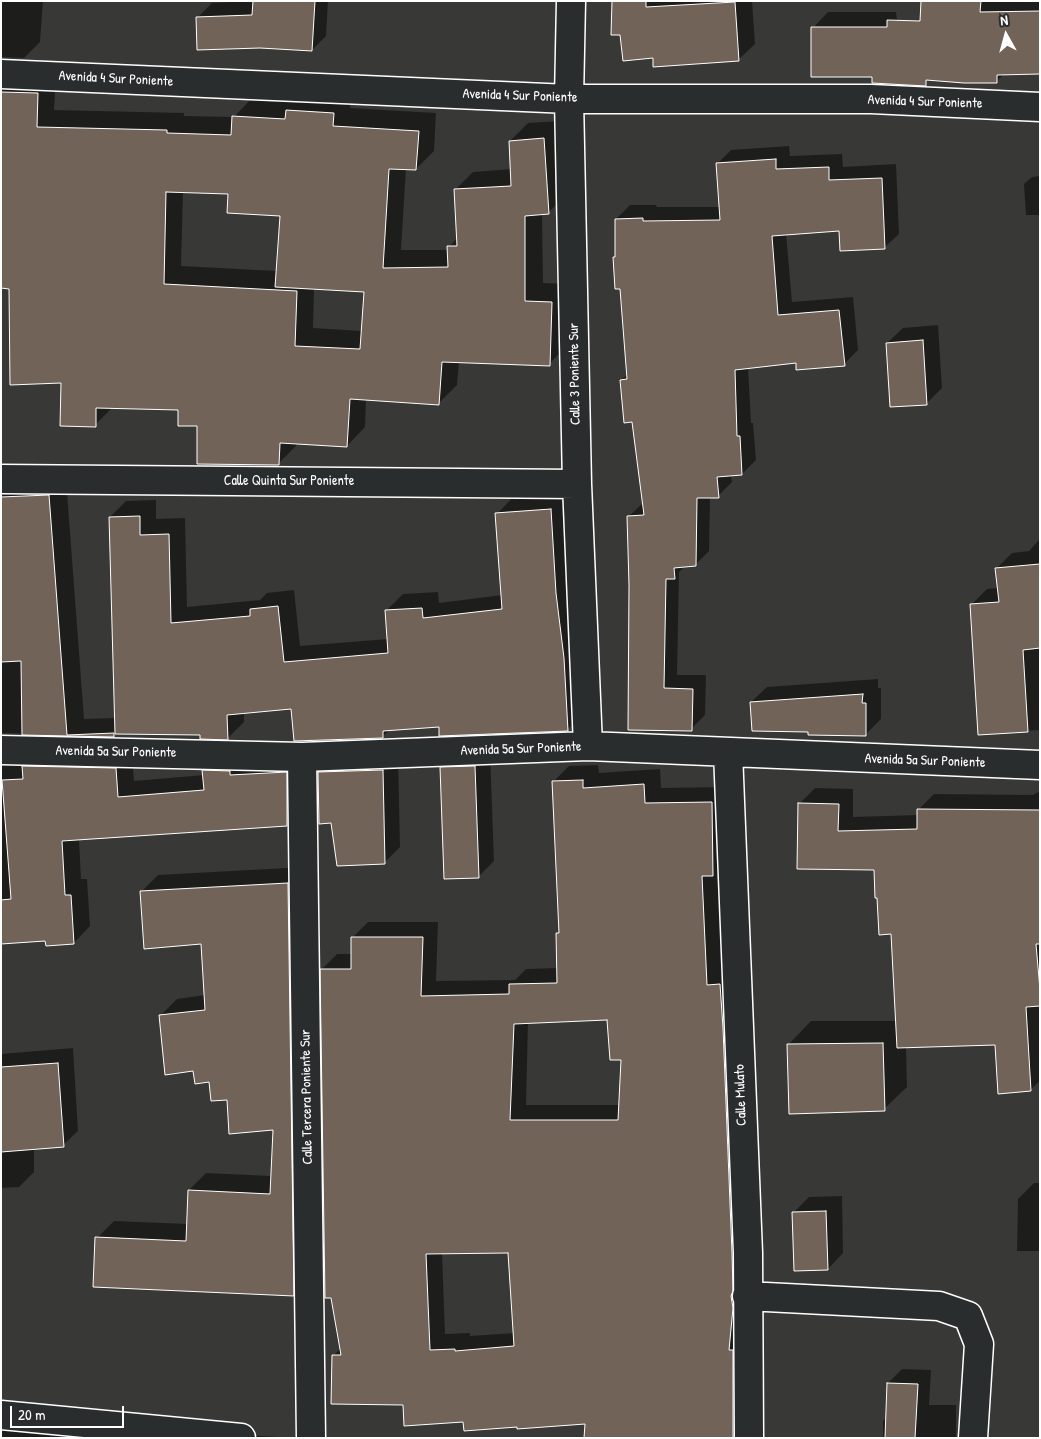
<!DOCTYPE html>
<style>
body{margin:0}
#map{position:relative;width:1041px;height:1439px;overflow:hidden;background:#383836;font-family:"Patrick Hand",sans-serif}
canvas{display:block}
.frame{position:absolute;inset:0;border:2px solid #fff;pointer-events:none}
.north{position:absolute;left:981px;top:10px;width:50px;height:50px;-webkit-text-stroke:4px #2a2d2e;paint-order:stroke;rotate:353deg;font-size:14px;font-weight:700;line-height:20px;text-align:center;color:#fff}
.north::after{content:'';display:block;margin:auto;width:18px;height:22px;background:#fff;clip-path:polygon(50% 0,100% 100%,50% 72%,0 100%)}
.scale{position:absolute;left:10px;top:1406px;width:114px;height:22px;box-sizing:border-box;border:2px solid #fff;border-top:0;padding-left:6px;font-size:15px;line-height:18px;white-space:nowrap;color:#fff;-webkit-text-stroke:4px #2a2d2e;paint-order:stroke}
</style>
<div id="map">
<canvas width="1041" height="1439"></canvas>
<div class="frame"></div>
<div class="north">N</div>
<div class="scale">20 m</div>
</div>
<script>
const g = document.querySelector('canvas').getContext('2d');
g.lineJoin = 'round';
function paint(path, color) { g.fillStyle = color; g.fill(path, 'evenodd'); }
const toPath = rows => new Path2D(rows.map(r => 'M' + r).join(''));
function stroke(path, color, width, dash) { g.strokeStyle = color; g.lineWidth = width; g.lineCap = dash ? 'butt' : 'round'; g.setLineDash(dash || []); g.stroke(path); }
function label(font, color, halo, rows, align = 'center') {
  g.font = font + ' "Patrick Hand",sans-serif'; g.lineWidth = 4; g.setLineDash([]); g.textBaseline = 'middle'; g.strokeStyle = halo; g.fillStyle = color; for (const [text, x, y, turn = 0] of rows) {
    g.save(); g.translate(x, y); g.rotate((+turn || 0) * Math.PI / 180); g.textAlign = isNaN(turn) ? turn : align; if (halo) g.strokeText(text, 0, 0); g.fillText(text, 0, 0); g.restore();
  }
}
paint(toPath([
 [1,1,43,1,40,42,24,58,1,57],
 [254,1,328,1,326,36,312,50,198,17,212,3],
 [613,1,752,1,755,44,738,60,654,57,621,34],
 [927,1,1040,1,1040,73,1004,74,996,82],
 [828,12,896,12,902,60,813,28],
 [1,71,56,75,54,110,184,113,184,116,234,117,252,98,297,101,305,93,351,95,350,108,436,113,434,151,416,169,406,168,401,250,449,250,449,247,458,237,455,190,473,172,512,169,510,141,528,123,561,121,566,195,548,213,542,213,543,283,570,284,567,346,549,364,459,361,457,385,439,403,366,399,365,427,347,446,297,443,296,446,278,464,199,425,180,408,113,407,95,425,62,382,10,288,1,287],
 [183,192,229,193,281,215,277,271,181,266],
 [314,288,365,291,362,331,313,328],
 [789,146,790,156,842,154,843,167,896,164,899,234,885,247,840,230,786,233,792,302,853,297,858,350,844,364,797,362,748,367,751,423,753,423,756,460,742,474,731,475,732,482,718,496,710,497,709,551,695,565,685,566,679,572,677,675,706,675,705,715,691,729,629,728,631,585,628,517,643,503,633,421,621,380,628,374,621,287,614,257,616,255,616,219,630,205,656,205,657,207,720,207,717,164,731,150],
 [1040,176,1040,215,1026,215,1024,184,1032,177],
 [938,325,942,388,926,404,887,343,903,328],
 [66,479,84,719,116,718,110,517,126,501,156,500,156,519,185,518,187,607,260,600,267,593,294,590,300,646,388,639,386,611,403,594,438,592,439,603,502,595,497,514,513,497,567,493,584,714,567,730,440,726,390,730,382,737,292,708,244,713,244,722,228,738,201,734,117,733,113,736,2,733,4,741,132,752,134,781,204,775,204,771,220,754,303,756,304,808,287,825,79,839,81,879,87,879,90,926,74,943,47,940,1,943,1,482],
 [1040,539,1040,730,979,733,971,605,987,589,999,588,997,568,1012,553,1029,551],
 [878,679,878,688,881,688,881,719,866,734,810,731,751,702,767,687],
 [490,751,494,861,478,877,441,768,457,752],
 [398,754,400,847,384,863,332,822,319,773,335,757],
 [598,765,599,773,660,769,661,788,727,787,728,859,718,869,722,970,735,969,749,1438,586,1438,587,1422,518,1425,464,1421,404,1404,333,1356,341,1348,322,969,337,954,352,954,353,937,368,922,438,922,436,981,515,980,526,969,558,968,557,934,560,930,553,782,569,766],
 [608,1019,622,1058,620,1105,526,1105,528,1022],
 [509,1252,515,1333,470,1336,470,1333,445,1334,442,1253],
 [815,788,853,789,853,817,918,815,918,810,934,794,1033,795,1036,793,1040,792,1040,1081,1030,1090,996,1044,906,1047,907,1087,884,1109,789,1044,811,1021,897,1021,892,933,875,869,800,803],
 [305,867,310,1278,293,1295,97,1238,114,1221,188,1224,189,1190,206,1173,272,1176,274,1129,228,1098,210,1081,194,1070,160,1016,177,999,205,995,202,943,141,892,158,875],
 [73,1048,78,1131,63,1145,34,1148,34,1172,19,1187,1,1188,1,1054],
 [1034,1183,1040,1183,1040,1251,1017,1251,1018,1199],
 [842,1196,843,1253,828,1269,794,1212,809,1197],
 [902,1369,931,1370,929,1405,956,1405,956,1438,883,1438,883,1421,887,1417,888,1383],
 [1,1414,246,1435,293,1438,1,1438]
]), '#0007');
const building = toPath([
 [253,1,315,1,312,51,260,48,197,50,196,17,252,15,253,1],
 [612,1,646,1,646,7,735,2,739,61,653,67,653,58,623,61,620,35,611,35,612,1],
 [921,1,981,1,980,12,1040,11,1040,74,997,75,997,83,964,83,926,80,926,86,872,83,872,77,811,77,811,27,887,27,887,20,920,21,921,1],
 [1,92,38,93,37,127,167,130,167,133,231,135,232,116,285,119,286,110,334,113,333,126,419,131,416,170,389,169,383,268,448,267,447,246,457,246,454,189,511,186,509,141,544,138,549,214,525,216,525,301,552,302,550,366,442,362,439,405,350,399,347,447,280,443,279,465,197,464,197,426,178,426,178,410,96,408,96,427,60,426,61,383,10,385,9,289,1,288,1,92],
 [166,192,228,194,227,213,280,216,275,287,364,292,360,349,295,346,297,291,164,284,166,192],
 [776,159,776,169,829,167,829,180,882,178,885,249,840,251,839,231,772,236,778,315,839,310,845,366,796,370,796,363,735,370,737,436,740,436,742,475,717,477,719,498,697,498,696,566,674,568,675,579,666,579,664,688,693,689,692,731,628,730,629,585,627,516,644,515,632,422,624,423,620,380,627,379,620,289,615,289,613,257,615,257,615,219,643,218,643,221,720,220,716,163,776,159],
 [923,340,927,405,890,407,886,343,923,340],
 [49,495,67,735,114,733,114,737,22,735,21,661,1,662,1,497,49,495],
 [551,509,556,593,564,658,568,731,439,736,439,727,383,731,383,738,294,741,291,709,227,715,228,740,200,739,200,735,115,734,109,517,140,516,140,535,169,534,171,623,250,616,250,609,278,606,284,662,388,653,385,610,422,608,423,618,502,609,495,513,551,509],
 [1040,564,1040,648,1023,650,1028,732,978,735,970,604,999,602,995,568,1040,564],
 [863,694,862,703,866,703,866,736,808,735,808,732,752,731,750,702,863,694],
 [22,766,116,768,118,797,204,790,202,770,230,771,230,775,287,772,287,826,62,841,65,895,71,895,74,944,46,946,45,941,1,944,1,900,11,899,2,780,23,779,22,766],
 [475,766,479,878,444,879,440,767,475,766],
 [383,770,385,864,337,866,331,823,319,824,318,772,383,770],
 [583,780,583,788,644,784,645,803,712,802,713,876,702,876,707,985,720,984,723,1028,732,1253,733,1291,731,1296,733,1308,729,1350,733,1350,733,1438,584,1438,585,1424,517,1429,517,1427,464,1431,463,1422,404,1426,403,1405,331,1404,332,1355,341,1355,331,1298,325,1298,320,969,351,969,351,937,423,937,421,996,509,994,509,984,557,983,556,933,559,933,552,781,583,780],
 [607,1020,610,1060,621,1060,618,1120,510,1120,514,1024,607,1020],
 [508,1253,514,1346,455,1351,455,1349,430,1350,426,1254,508,1253],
 [798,803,839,804,838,831,917,829,917,809,1040,810,1040,944,1036,944,1040,990,1040,1006,1026,1007,1031,1091,998,1094,995,1045,897,1048,891,934,879,935,877,898,875,898,874,870,797,869,798,803],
 [288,883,294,1296,93,1287,95,1237,186,1241,188,1190,270,1194,273,1130,229,1134,227,1100,211,1101,209,1082,195,1084,193,1071,165,1075,159,1015,205,1010,201,944,144,949,140,891,288,883],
 [883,1043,885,1111,789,1114,787,1044,883,1043],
 [58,1063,64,1147,1,1152,1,1067,58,1063],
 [826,1211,828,1270,794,1271,792,1212,826,1211],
 [887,1383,918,1384,915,1438,885,1438,887,1383]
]);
paint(building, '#716357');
stroke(building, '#fff', 1);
const minor = toPath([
 [571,1,569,99,577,484,588,746],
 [1,74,569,99,871,99,1040,107],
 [1,479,577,484],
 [1,750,302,757,588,746,1040,765],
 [728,752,748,1253,749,1438],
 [302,757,311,1438],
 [747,1296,939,1306,968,1316,979,1344,973,1438],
 [1,1415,241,1438]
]);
stroke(minor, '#fff', 31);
stroke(minor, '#2a2d2e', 28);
label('14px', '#fff', '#2a2d2e', [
 ["Avenida 4 Sur Poniente",116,79,3],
 ["Avenida 4 Sur Poniente",520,96,2],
 ["Avenida 4 Sur Poniente",925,102,2],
 ["Calle 3 Poniente Sur",575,374,-91],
 ["Calle Quinta Sur Poniente",289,481],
 ["Avenida 5a Sur Poniente",521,749,-2],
 ["Avenida 5a Sur Poniente",116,752,1],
 ["Avenida 5a Sur Poniente",925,761,2],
 ["Calle Mulato",741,1095,-92],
 ["Calle Tercera Poniente Sur",307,1097,-91]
]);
</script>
